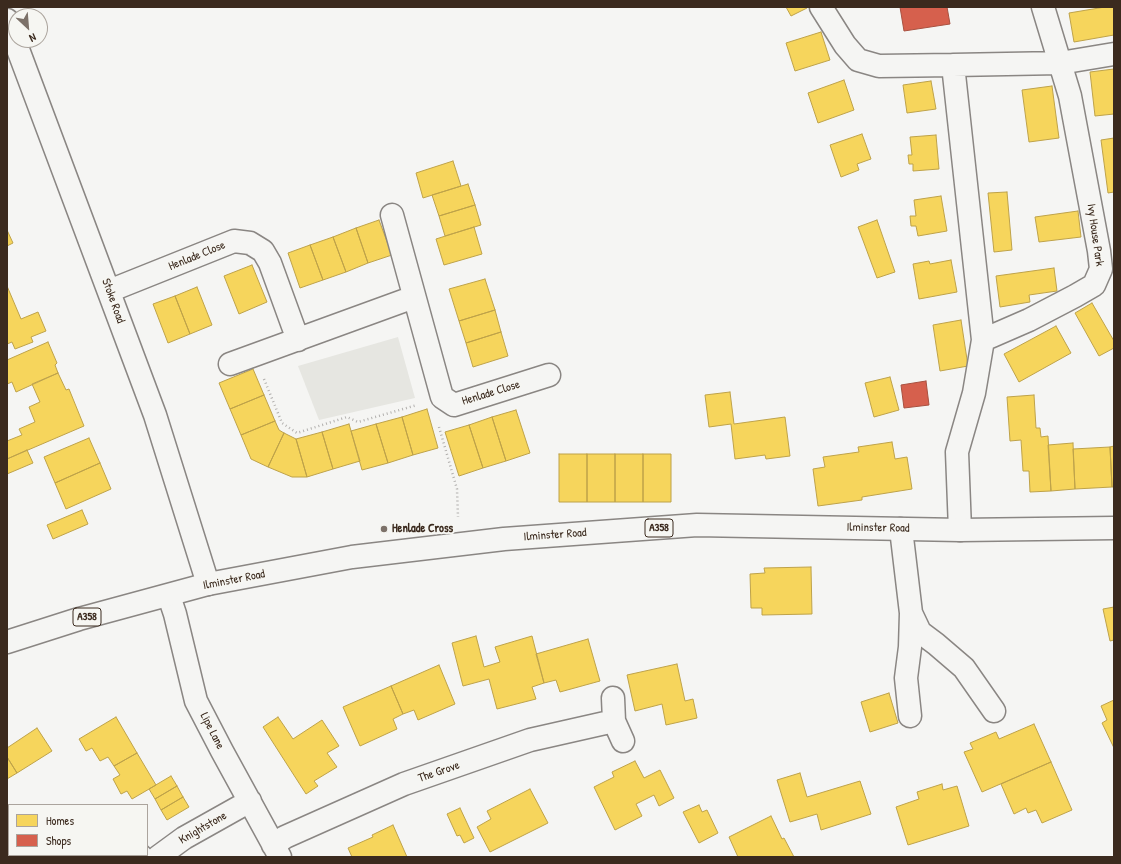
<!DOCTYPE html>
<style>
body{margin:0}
#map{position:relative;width:1121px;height:864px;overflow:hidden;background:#f5f5f3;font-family:"Patrick Hand",sans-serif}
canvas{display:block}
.frame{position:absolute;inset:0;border:8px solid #3b2a1e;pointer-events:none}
.legend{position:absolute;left:8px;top:804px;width:140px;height:52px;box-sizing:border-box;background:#f6f6f2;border:1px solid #aba49d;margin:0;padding:5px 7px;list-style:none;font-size:12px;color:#3b2a1e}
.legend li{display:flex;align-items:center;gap:8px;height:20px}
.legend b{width:20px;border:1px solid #aba49d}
.north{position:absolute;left:8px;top:8px;width:40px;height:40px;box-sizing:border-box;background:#f6f6f2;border:1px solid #aba49d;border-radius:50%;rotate:154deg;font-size:11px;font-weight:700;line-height:16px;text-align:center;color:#3b2a1e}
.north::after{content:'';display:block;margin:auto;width:14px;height:18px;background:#7c7169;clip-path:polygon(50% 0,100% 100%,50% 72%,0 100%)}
</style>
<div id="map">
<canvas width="1121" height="864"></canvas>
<div class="frame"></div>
<ul class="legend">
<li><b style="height:11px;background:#f6d55c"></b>Homes</li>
<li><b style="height:11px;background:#d6604d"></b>Shops</li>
</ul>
<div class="north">N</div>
</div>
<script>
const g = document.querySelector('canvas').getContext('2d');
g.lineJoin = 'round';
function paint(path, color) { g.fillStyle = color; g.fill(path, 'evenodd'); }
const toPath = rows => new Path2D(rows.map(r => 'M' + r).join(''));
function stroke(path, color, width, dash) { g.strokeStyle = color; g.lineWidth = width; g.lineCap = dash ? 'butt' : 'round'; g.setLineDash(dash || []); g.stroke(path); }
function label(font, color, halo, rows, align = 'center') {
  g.font = font + ' "Patrick Hand",sans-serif'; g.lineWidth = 4; g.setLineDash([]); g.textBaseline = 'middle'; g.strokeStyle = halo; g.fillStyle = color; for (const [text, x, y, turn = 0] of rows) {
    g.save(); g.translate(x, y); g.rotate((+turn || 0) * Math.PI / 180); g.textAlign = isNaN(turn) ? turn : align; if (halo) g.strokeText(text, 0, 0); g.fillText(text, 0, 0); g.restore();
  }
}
paint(toPath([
 [398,337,415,398,319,420,298,366]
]), '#e6e6e1');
const homes = toPath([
 [786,7,807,7,807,8,791,16,786,7],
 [1105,7,1114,7,1114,35,1074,42,1069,13,1105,7],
 [821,32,830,60,795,71,786,43,821,32],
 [1114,69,1114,114,1095,116,1090,72,1114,69],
 [844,80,854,110,818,123,808,93,844,80],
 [931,81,936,109,907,113,903,85,931,81],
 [1052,86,1059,138,1029,142,1022,90,1052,86],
 [862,134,871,159,857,164,859,170,841,177,830,145,862,134],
 [936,135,939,169,913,171,913,164,909,164,908,155,912,155,910,137,936,135],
 [1114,138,1114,192,1108,193,1101,140,1114,138],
 [453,161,461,186,423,198,416,173,453,161],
 [468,184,475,205,439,216,432,195,468,184],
 [1007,192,1012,250,994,252,988,193,1007,192],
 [941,196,947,231,918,236,916,226,911,226,910,216,916,216,914,200,941,196],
 [475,205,481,225,445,236,439,216,475,205],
 [1078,211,1081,237,1039,242,1035,217,1078,211],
 [379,220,392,255,368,263,356,228,379,220],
 [877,220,895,272,877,278,858,227,877,220],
 [474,227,482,254,444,265,436,239,474,227],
 [356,228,368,263,346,272,333,237,356,228],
 [7,230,13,243,7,246,7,230],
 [333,237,346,272,323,280,310,245,333,237],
 [310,245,323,280,300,288,288,253,310,245],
 [951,260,957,292,919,299,913,264,929,261,930,264,951,260],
 [252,265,267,302,239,314,224,276,252,265],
 [1054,268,1057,291,1029,295,1030,302,1000,307,996,276,1054,268],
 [485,279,495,310,459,321,449,289,485,279],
 [7,286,21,319,38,312,46,331,31,337,33,342,15,349,12,342,7,344,7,286],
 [197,287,212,325,190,334,175,296,197,287],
 [175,296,190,334,168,343,153,304,175,296],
 [1092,303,1114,341,1114,348,1099,356,1075,313,1092,303],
 [495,310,501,332,466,343,459,321,495,310],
 [961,320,968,366,940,371,933,325,961,320],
 [1056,326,1071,353,1019,382,1004,354,1056,326],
 [501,332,508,356,473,367,466,343,501,332],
 [48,342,57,363,55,365,58,373,16,392,12,382,7,384,7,360,48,342],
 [253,369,264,395,230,409,219,383,253,369],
 [58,373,66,390,69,389,84,426,7,459,7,441,22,435,19,429,35,422,29,407,40,402,32,384,58,373],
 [890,377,899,410,874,417,865,383,890,377],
 [730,392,734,424,785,417,790,456,766,459,765,455,735,459,731,424,709,427,705,395,730,392],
 [264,395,275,421,241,435,230,409,264,395],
 [1034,395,1036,428,1040,428,1041,437,1048,436,1051,491,1030,492,1029,471,1023,471,1021,440,1010,441,1007,397,1034,395],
 [427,409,438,448,413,455,402,417,427,409],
 [516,410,530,453,506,461,492,417,516,410],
 [402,417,413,455,388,463,376,424,402,417],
 [492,417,506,461,483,468,469,425,492,417],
 [275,421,279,430,284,433,268,467,251,459,241,435,275,421],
 [349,424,360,461,333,469,322,432,349,424],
 [376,424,388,463,362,470,351,431,376,424],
 [469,425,483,468,459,476,445,432,469,425],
 [322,432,333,469,307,477,296,439,322,432],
 [284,433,296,439,307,477,292,477,268,467,284,433],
 [89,438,100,463,55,483,44,457,89,438],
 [892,442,895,459,907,457,912,489,862,497,862,500,818,506,813,469,825,467,823,457,859,452,858,447,892,442],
 [1073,443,1075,489,1051,491,1048,445,1073,443],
 [1114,446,1114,487,1112,487,1110,447,1114,446],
 [1110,447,1112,487,1075,489,1073,449,1110,447],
 [27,450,33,463,7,474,7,459,27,450],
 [559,454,587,454,587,502,559,502,559,454],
 [587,454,615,454,615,502,587,502,587,454],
 [615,454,643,454,643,502,615,502,615,454],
 [643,454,671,454,671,502,643,502,643,454],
 [100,463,111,489,66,509,55,483,100,463],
 [82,510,88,524,53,539,47,525,82,510],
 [811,567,812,614,762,615,762,608,751,608,750,574,765,573,764,568,811,567],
 [1114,607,1114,640,1110,641,1103,609,1114,607],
 [476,636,484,667,500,662,495,647,532,636,544,683,532,687,536,699,497,709,489,679,463,686,452,643,476,636],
 [588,639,600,681,560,692,556,680,544,683,536,654,588,639],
 [677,664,685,701,693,699,697,718,666,725,662,704,635,711,627,675,677,664],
 [439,665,455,704,418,720,414,710,403,714,391,686,439,665],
 [391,686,403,714,393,719,397,729,360,746,343,707,391,686],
 [889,693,898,723,870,732,861,702,889,693],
 [1114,700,1114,748,1102,723,1107,720,1101,706,1114,700],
 [116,717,137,753,114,766,108,757,100,761,92,748,86,751,79,739,116,717],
 [278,717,293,739,322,720,339,746,327,753,337,767,314,781,318,786,306,794,263,727,278,717],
 [1034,724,1051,762,982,792,964,752,973,749,970,743,996,732,999,739,1034,724],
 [37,728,52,751,17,773,7,757,7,748,37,728],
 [137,753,156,785,132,799,127,791,121,794,113,779,120,775,114,766,137,753],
 [7,757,17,773,7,779,7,757],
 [635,761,644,778,660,770,674,798,659,806,654,795,636,804,642,816,615,830,594,787,614,777,612,772,635,761],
 [1051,762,1072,810,1042,823,1036,810,1028,813,1026,808,1014,814,1001,784,1051,762],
 [800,773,807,797,860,781,871,814,821,830,817,814,790,822,777,780,800,773],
 [171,776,177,786,155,799,149,789,171,776],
 [942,784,943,790,957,786,969,826,908,845,896,807,919,799,917,792,942,784],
 [177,786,183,797,161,810,155,799,177,786],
 [530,789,548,823,490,852,477,827,491,819,487,811,530,789],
 [183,797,189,807,167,820,161,810,183,797],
 [699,805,702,812,707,810,718,833,699,843,683,812,699,805],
 [460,808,474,838,464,843,460,835,457,836,447,814,460,808],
 [771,816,782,839,784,838,794,857,738,857,729,837,771,816],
 [393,825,407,857,352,857,348,848,373,837,372,835,393,825],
 [10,855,49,855,46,857,12,857,10,855]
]);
paint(homes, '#f6d55c');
stroke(homes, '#bea249', 1);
const shops = toPath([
 [900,7,947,7,950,24,904,31,900,7],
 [926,381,929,405,904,408,901,385,926,381]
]);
paint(shops, '#d6604d');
stroke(shops, '#a8503f', 1);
const minor = toPath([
 [821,7,845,45,858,60,879,66,953,65,983,340,974,393,957,452,960,530],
 [7,20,155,415,208,584],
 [953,65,1060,63,1114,54],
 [392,215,442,397,454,405,549,375],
 [109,291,234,241,250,243,263,251,270,263,298,340],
 [983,340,1029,320,1075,296,1094,285,1101,269,1099,251,1070,96,1043,7],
 [230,364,414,297],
 [901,529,911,613,910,647,906,678,910,716],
 [169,596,175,614,196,701,222,751,280,857],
 [911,613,920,632,936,644,964,668,994,711],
 [613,698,614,721,623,741],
 [273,845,285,837,404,784,530,740,614,721],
 [140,855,142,857],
 [158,857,184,838,250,801]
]);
const highway = toPath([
 [7,642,79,619,208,584,352,557,504,539,697,525,960,530,1114,528]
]);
stroke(minor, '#8a8683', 25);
stroke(highway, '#8a8683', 25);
stroke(toPath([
 [264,379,282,423,297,433,347,417,358,422,417,405],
 [439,427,457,489,458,517]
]), '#b2b0ae', 2.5, [1, 3]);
stroke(minor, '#f5f5f3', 22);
stroke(highway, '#f5f5f3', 22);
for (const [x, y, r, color] of [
 [384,529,4,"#7c7169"]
]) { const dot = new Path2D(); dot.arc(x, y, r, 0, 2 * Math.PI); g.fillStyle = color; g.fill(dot); stroke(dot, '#f6f6f2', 1.5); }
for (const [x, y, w] of [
 [659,528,28],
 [87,617,28]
]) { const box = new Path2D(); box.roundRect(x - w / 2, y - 9, w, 18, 3); g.fillStyle = '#f6f6f2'; g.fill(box); stroke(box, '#3b2a1e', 1); }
label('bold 11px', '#3b2a1e', null, [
 ["A358",659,528],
 ["A358",87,617]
]);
label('12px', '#3b2a1e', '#f6f6f2', [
 ["Ivy House Park",1095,235,82],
 ["Henlade Close",197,256,-22],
 ["Stoke Road",113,301,70],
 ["Henlade Close",491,393,-17],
 ["Ilminster Road",878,528,1],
 ["Ilminster Road",555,535,-4],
 ["Ilminster Road",234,580,-11],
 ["Lipe Lane",212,731,63],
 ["The Grove",439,772,-19],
 ["Knightstone",203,828,-30]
]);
label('bold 12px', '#3b2a1e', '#f6f6f2', [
 ["Henlade Cross",392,529]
], 'left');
</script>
